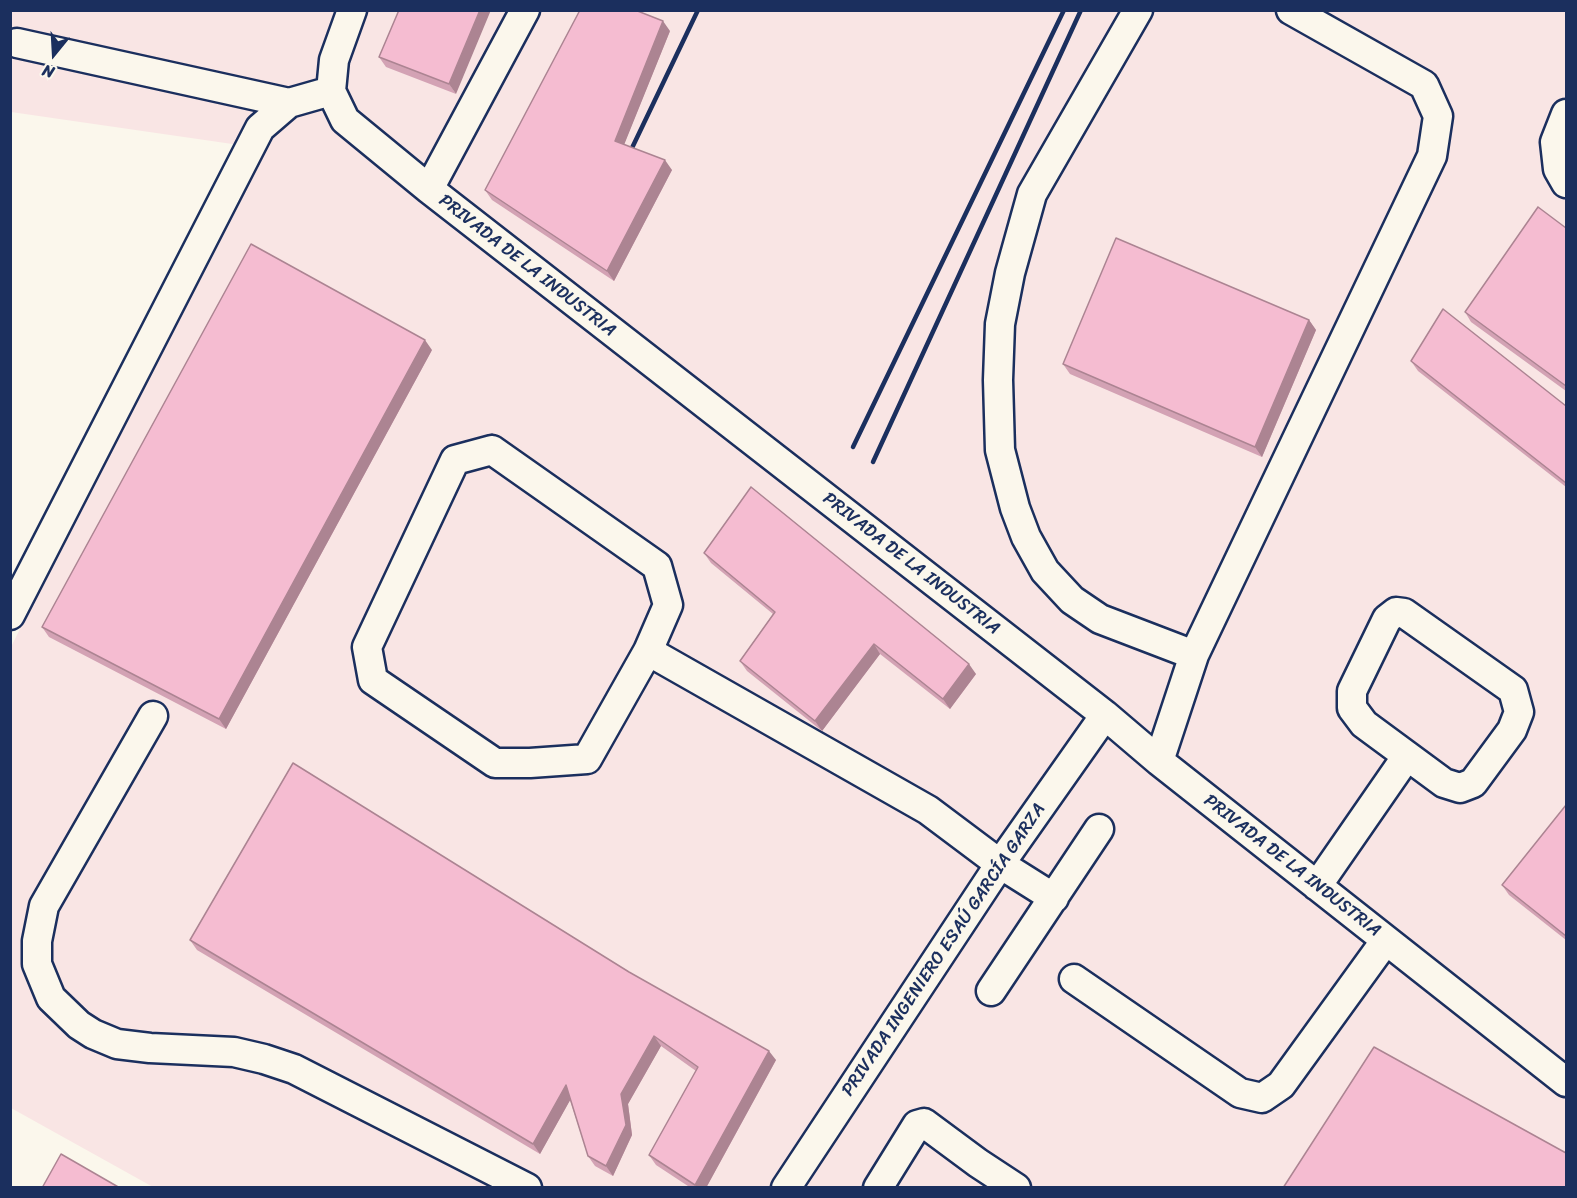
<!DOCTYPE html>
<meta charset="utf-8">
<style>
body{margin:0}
#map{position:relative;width:1577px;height:1198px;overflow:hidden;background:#fbf7ec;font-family:Sriracha,sans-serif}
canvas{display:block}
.frame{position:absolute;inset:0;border:12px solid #1b2f5e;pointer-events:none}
.north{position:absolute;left:24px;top:24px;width:60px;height:60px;-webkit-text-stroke:4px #fbf7ec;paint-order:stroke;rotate:198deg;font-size:16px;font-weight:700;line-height:24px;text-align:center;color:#1b2f5e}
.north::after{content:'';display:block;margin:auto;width:21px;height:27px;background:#1b2f5e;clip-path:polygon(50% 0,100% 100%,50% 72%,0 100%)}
</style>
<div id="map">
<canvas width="1577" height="1198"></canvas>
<div class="frame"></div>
<div class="north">N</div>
</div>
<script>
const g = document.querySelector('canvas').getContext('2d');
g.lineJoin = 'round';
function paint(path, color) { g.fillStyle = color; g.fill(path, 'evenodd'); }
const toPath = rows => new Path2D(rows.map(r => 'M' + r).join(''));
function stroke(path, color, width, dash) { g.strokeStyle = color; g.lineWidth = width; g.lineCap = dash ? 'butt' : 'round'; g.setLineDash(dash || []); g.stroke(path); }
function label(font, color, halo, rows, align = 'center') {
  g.font = font + ' Sriracha,sans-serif'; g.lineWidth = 5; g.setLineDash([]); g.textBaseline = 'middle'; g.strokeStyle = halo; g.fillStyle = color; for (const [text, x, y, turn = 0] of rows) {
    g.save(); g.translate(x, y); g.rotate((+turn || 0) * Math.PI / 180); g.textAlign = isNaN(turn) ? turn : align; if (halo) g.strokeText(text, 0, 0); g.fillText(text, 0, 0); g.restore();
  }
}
paint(toPath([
 [11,11,1566,11,1566,1187,153,1187,11,1108,10,649,260,148,11,112]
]), '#f9e5e4');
const minor = toPath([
 [352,10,334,60,331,91,345,120,429,189,1105,715,1159,761,1566,1082],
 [1138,10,1032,194,1010,273,1000,324,998,380,1000,450,1015,508,1026,537,1045,571,1072,600,1100,619,1194,655],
 [17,43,289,103],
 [1566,114,1555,142,1558,169,1566,183],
 [429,189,525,10],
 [492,450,657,566,668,605,648,651,587,759,530,763,495,763,373,680,367,647,455,460,492,450],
 [1396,612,1404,613,1513,690,1519,712,1512,730,1473,783,1460,788,1444,783,1364,724,1352,708,1352,691,1387,619,1396,612],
 [10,615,260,128,289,103,331,91],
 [648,651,928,810,1000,864,1054,898],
 [153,716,44,906,37,941,37,964,51,998,79,1025,93,1034,117,1044,150,1048,234,1052,264,1059,294,1069,527,1188],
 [1159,761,1194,655,1432,156,1438,116,1424,85,1291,10],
 [1317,886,1407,756],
 [1074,979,1240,1093,1262,1098,1281,1085,1386,940],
 [991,991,1099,829],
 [786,1188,1000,864,1105,715],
 [878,1188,917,1125,924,1123,978,1163,1016,1188]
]);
stroke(minor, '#1b2f5e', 33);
stroke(minor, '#fbf7ec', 28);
stroke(toPath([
 [632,148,698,10],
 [853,447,1064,10],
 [873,462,1081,10]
]), '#1b2f5e', 4.5);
paint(toPath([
 [399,10,456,94,386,67,379,57],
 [670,31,624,144,672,170,614,281,492,200,485,190],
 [1566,228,1566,391,1471,322,1465,312],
 [1309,320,1316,330,1262,457,1070,374,1063,364],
 [432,350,226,729,49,637,42,627],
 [1411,361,1566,406,1566,487,1418,371],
 [704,553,976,674,950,709,880,654,822,731,747,671,740,661,773,614,711,563],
 [1566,805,1566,940,1509,895,1502,885],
 [190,940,629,972,776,1060,706,1188,691,1188,656,1165,649,1155,696,1071,661,1046,628,1104,632,1135,613,1176,595,1166,588,1156,570,1100,540,1154,197,950]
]), '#d3a2b4');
paint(toPath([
 [480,10,491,10,456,94,449,84],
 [663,21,670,31,622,150,615,141],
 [665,160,672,170,614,281,607,271],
 [1309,320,1316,330,1262,457,1255,447],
 [425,340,432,350,226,729,219,719],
 [874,644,880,654,822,731,815,721],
 [969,664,976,674,950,709,943,699],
 [654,1036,661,1046,628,1104,632,1135,613,1176,606,1166,621,1094],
 [769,1051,776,1060,706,1188,697,1188,695,1185],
 [566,1085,573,1095,540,1154,533,1144]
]), '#ac8492');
const building = toPath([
 [399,10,480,10,449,84,379,57,399,10],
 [580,10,635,10,663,21,615,141,665,160,607,271,485,190,580,10],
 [1538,207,1566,228,1566,386,1465,312,1538,207],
 [1116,238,1309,320,1255,447,1063,364,1116,238],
 [251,244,425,340,219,719,42,627,251,244],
 [1443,309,1566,406,1566,483,1411,361,1443,309],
 [751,487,969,664,943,699,874,644,815,721,740,661,775,612,704,553,751,487],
 [293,763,629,972,769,1051,695,1185,649,1155,698,1067,654,1036,621,1094,626,1125,606,1166,588,1156,566,1085,533,1144,190,940,293,763],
 [1566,805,1566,936,1502,885,1566,805],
 [1374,1047,1566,1153,1566,1188,1283,1188,1374,1047],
 [61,1154,120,1188,42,1188,61,1154]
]);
paint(building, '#f5bcd1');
stroke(building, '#ac8492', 1.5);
label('18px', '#1b2f5e', '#fbf7ec', [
 ["PRIVADA DE LA INDUSTRIA",527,266,38],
 ["PRIVADA DE LA INDUSTRIA",911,564,38],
 ["PRIVADA DE LA INDUSTRIA",1292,866,38],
 ["PRIVADA INGENIERO ESAÚ GARCÍA GARZA",944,950,-56]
]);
</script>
